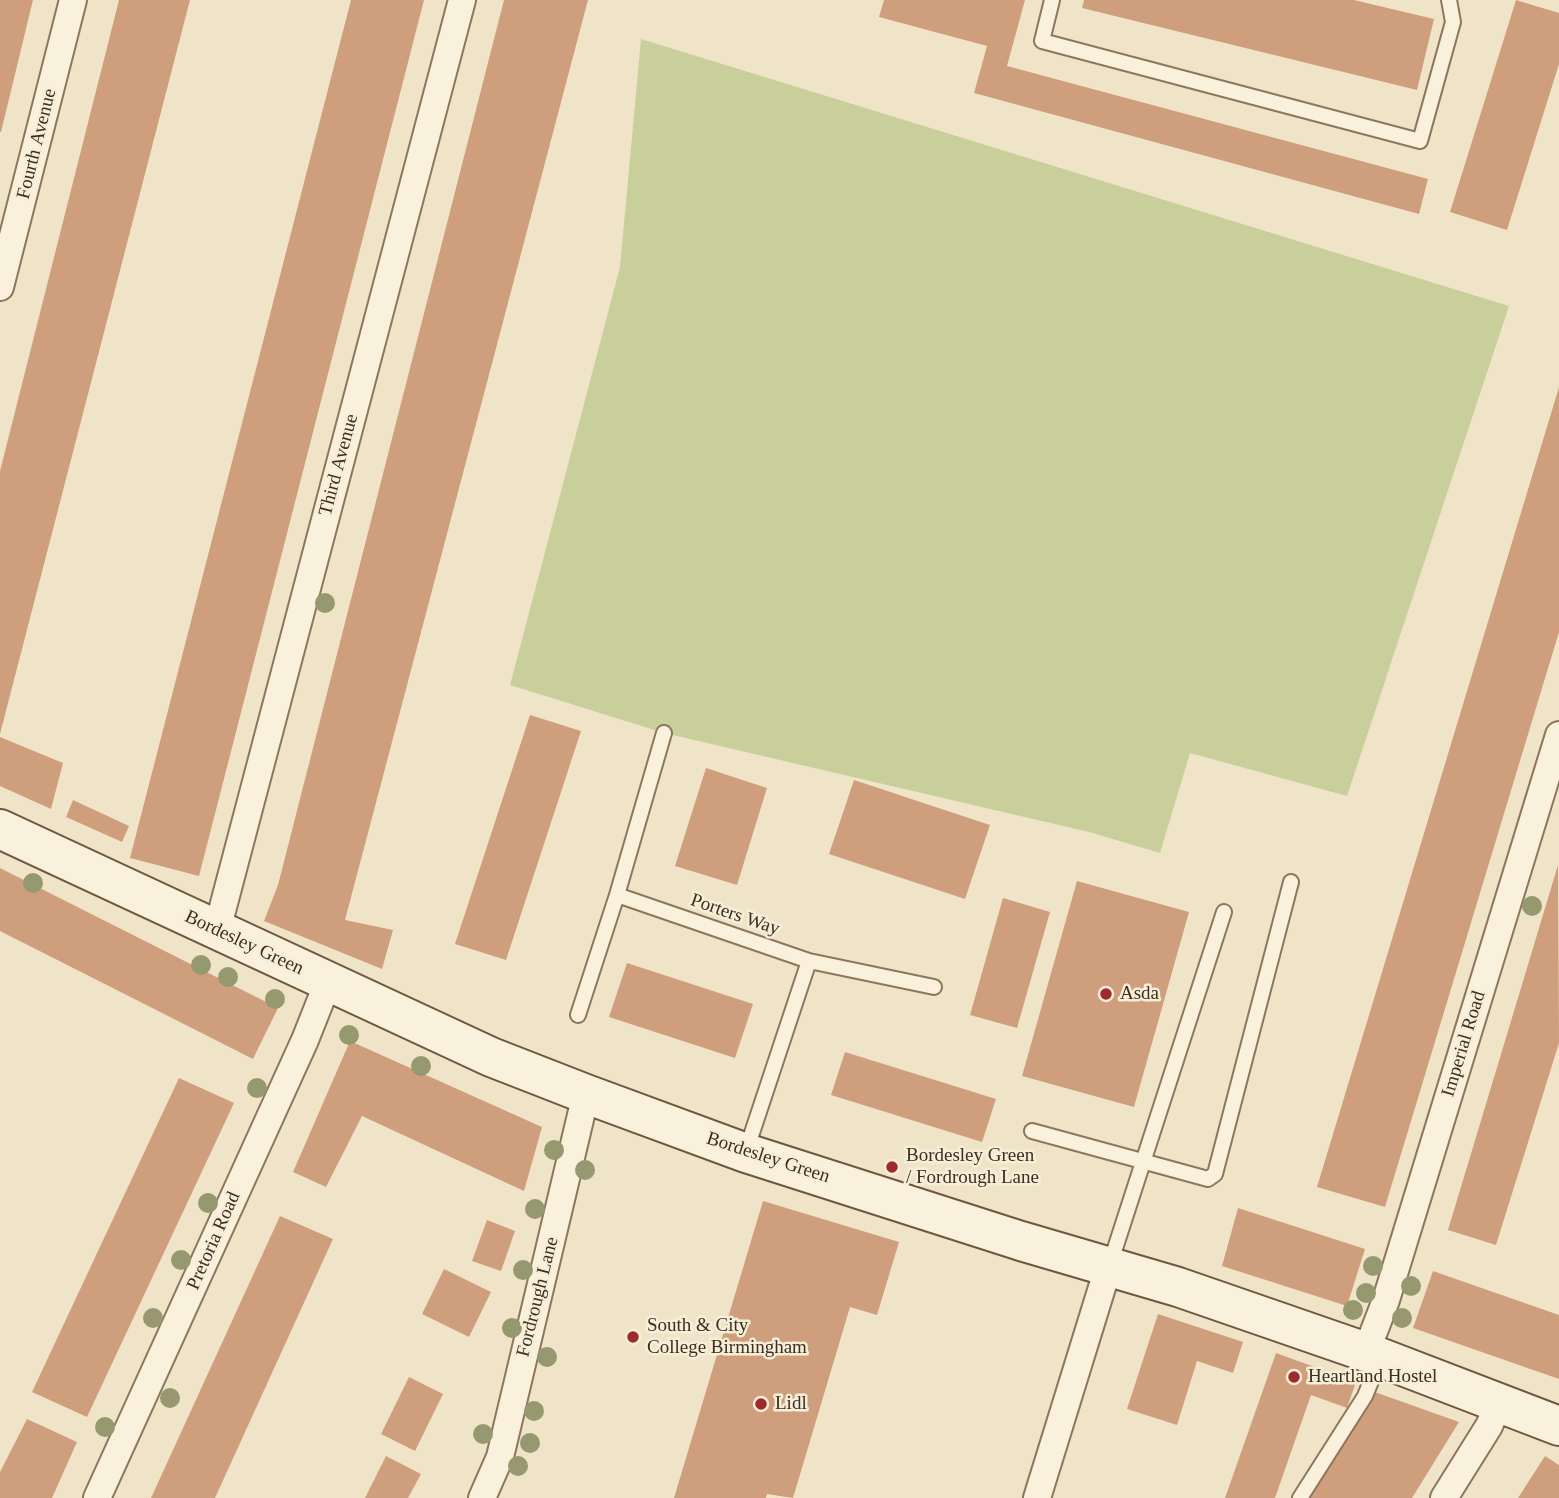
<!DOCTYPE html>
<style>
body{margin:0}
canvas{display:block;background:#f0e4c8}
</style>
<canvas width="1559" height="1498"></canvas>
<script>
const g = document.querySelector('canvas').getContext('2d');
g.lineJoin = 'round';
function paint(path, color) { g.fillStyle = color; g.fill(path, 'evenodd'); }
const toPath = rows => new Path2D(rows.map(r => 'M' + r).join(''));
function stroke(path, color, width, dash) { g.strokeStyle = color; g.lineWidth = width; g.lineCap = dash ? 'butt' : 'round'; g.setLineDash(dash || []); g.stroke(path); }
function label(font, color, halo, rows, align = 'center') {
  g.font = font + ' Georgia,serif'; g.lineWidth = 5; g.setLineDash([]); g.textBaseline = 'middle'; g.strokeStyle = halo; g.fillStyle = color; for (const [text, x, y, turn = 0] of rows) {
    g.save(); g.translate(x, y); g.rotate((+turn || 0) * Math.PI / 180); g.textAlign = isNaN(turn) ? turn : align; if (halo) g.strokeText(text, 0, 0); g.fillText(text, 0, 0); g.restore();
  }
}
paint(toPath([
 [641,39,1509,306,1347,796,1190,753,1160,853,1089,832,664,733,510,685,620,267]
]), '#c9cf9b');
paint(toPath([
 [0,0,33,0,1,132,0,132],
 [119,0,190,0,0,734,0,471],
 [351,0,424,0,199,876,130,858],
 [504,0,588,0,345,920,393,930,382,969,264,921,278,885],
 [884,0,1025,0,1007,66,1428,179,1419,214,974,93,987,46,879,17],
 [1084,0,1354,0,1434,19,1417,90,1082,8],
 [1516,0,1559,13,1559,64,1507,230,1450,212],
 [1559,387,1559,632,1385,1207,1317,1187],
 [530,715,581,731,506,960,455,944],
 [0,737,63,763,51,809,0,786],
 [706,768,767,788,737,885,675,866],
 [854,780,990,825,965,899,829,854],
 [73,800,129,826,122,842,66,817],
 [1558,865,1559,1043,1496,1245,1448,1230],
 [0,868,278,1008,253,1059,0,931],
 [1077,881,1189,912,1134,1107,1022,1076],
 [1003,898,1050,912,1017,1028,970,1015],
 [627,963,753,1004,735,1058,609,1017],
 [350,1041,542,1127,524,1191,362,1116,326,1187,293,1172],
 [845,1052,996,1099,982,1142,831,1095],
 [179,1078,234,1103,87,1417,32,1392],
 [763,1201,899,1242,877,1315,850,1307,793,1498,767,1494,766,1498,674,1498],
 [1238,1208,1365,1249,1347,1306,1222,1266],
 [280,1216,333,1239,215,1498,151,1498],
 [487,1220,515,1231,501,1271,472,1261],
 [444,1269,491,1292,469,1337,422,1314],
 [1433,1271,1559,1315,1559,1379,1413,1328],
 [1158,1314,1243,1342,1233,1373,1197,1361,1177,1425,1127,1409],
 [1276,1353,1356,1382,1347,1408,1311,1395,1275,1498,1225,1498],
 [409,1377,443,1394,415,1451,381,1434],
 [1372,1391,1459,1422,1412,1498,1307,1498],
 [27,1419,77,1442,52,1498,0,1498,0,1472],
 [386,1456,421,1474,408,1498,365,1498],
 [1545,1456,1559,1465,1559,1498,1518,1498]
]), '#cf9f7d');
const service = toPath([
 [1052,0,1042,41,1420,141,1453,22,1449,0],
 [664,733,617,895,809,961,746,1151],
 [809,961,934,987],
 [578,1015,617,895],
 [1032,1131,1208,1179,1215,1174,1291,882],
 [1110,1264,1224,912],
 [1300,1498,1365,1396,1380,1359]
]);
const minor = toPath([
 [0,287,73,0],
 [217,930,462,0],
 [1366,1352,1386,1300,1559,735],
 [97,1498,305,1040,328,982],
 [482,1498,500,1457,586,1094],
 [1037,1498,1108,1268],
 [1444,1498,1489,1426,1499,1403]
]);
const secondary = toPath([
 [0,829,491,1057,586,1094,746,1153,1021,1241,1178,1287,1366,1352,1559,1426]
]);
stroke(service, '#8d765c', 18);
stroke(minor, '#8d765c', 30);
stroke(secondary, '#6f573f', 42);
stroke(service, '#faf1dc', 14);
stroke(minor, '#faf1dc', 26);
stroke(secondary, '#faf1dc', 38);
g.fillStyle = '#96986f';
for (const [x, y] of [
 [325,603],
 [33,883],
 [1532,906],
 [201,965],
 [228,977],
 [275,999],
 [349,1035],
 [421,1066],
 [257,1088],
 [554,1150],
 [585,1170],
 [208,1203],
 [535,1209],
 [181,1260],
 [1373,1266],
 [523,1270],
 [1411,1286],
 [1366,1293],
 [1353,1310],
 [153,1318],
 [1402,1318],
 [512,1328],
 [547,1357],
 [170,1398],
 [534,1411],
 [105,1427],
 [483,1434],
 [530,1443],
 [518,1466]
]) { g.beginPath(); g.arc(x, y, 10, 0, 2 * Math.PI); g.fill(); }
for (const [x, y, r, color] of [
 [1106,994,7,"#9e2a2b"],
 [892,1167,7,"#9e2a2b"],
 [633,1337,7,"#9e2a2b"],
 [1294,1377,7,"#9e2a2b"],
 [761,1404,7,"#9e2a2b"]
]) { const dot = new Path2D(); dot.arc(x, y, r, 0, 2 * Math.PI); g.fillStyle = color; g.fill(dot); stroke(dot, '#f7eed8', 2.5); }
label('19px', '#3d2e20', '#f7eed8', [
 ["Fourth Avenue",37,144,-76],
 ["Third Avenue",339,465,-75],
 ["Porters Way",735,915,19],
 ["Bordesley Green",244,943,25],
 ["Imperial Road",1464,1044,-73],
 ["Bordesley Green",768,1158,18],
 ["Pretoria Road",214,1241,-66],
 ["Fordrough Lane",538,1297,-76]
]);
label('19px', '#3d2e20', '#f7eed8', [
 ["Asda",1120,994],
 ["Bordesley Green",906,1156],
 ["/ Fordrough Lane",906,1178],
 ["South & City",647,1326],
 ["College Birmingham",647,1348],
 ["Heartland Hostel",1308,1377],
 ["Lidl",775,1404]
], 'left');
</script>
